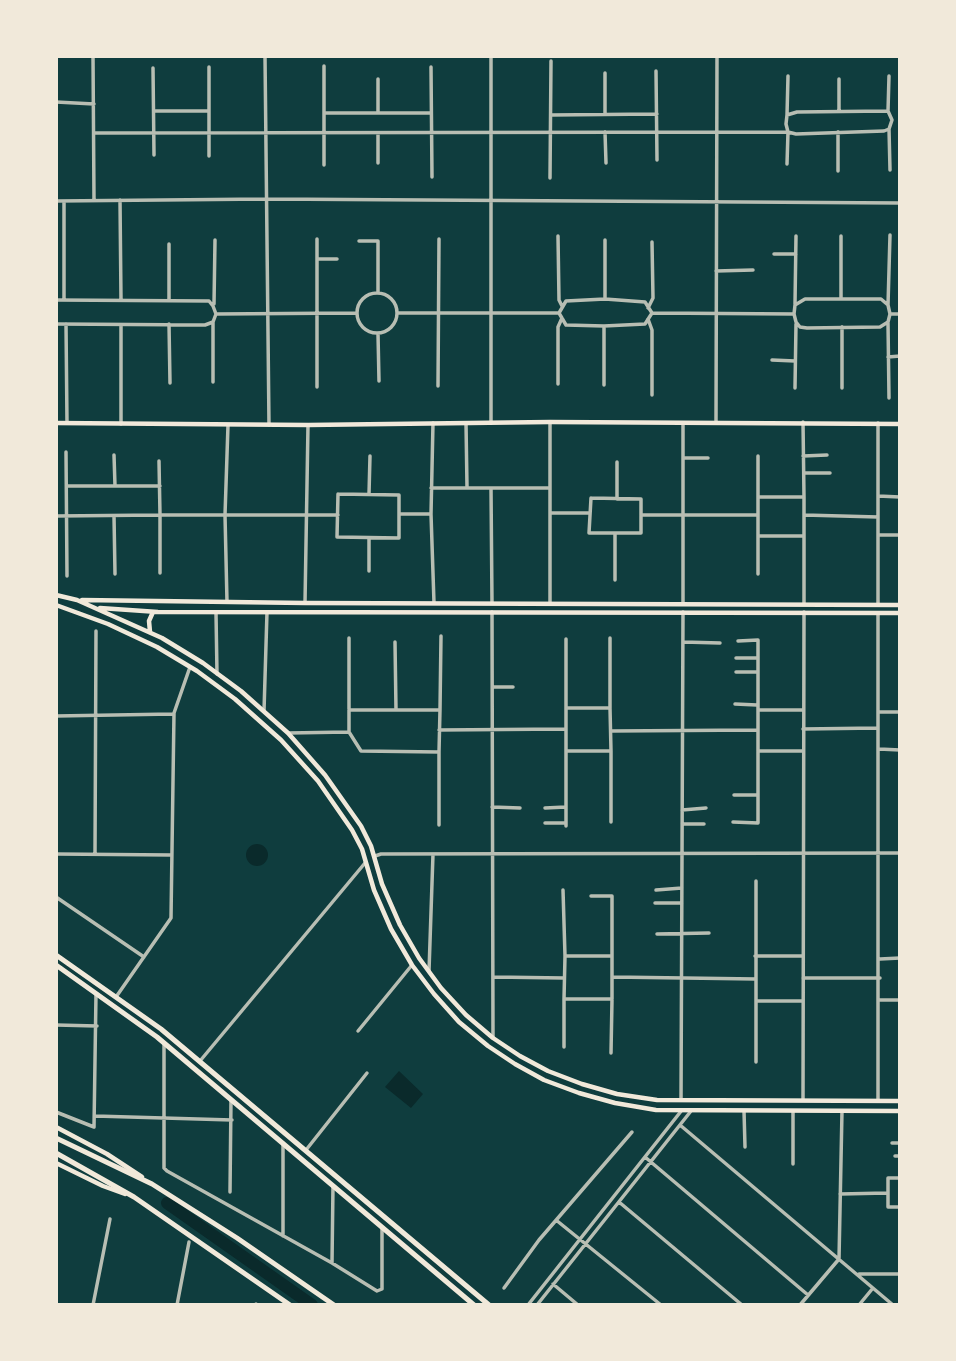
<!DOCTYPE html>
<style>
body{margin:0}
#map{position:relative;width:956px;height:1361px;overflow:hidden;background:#0f3d3e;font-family:"PT Sans Narrow",sans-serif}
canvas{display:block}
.frame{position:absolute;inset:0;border:58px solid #f1e9da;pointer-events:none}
</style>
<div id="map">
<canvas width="956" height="1361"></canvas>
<div class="frame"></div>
</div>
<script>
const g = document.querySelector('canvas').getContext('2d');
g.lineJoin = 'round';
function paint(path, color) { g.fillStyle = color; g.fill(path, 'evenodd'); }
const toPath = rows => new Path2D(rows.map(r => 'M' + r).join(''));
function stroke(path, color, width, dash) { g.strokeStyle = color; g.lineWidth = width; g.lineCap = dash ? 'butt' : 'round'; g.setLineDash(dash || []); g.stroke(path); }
paint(toPath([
 '246 855a11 11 0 1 1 22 0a11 11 0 1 1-22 0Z',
 [399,1071,423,1094,411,1108,385,1087]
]), '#0a2a2b');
stroke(toPath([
 [167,1203,312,1305]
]), '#0a2a2b', 12);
stroke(toPath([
 [93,56,94,200],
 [265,56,269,425],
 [491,56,491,423],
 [209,67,209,156],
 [431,67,432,177],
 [153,68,154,155],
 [656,71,657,160],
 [605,73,605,114],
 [378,79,378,113],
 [839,79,839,111],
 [56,102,94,104],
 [154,111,209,111],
 [888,111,797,112,787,115,786,124,788,132,796,134,884,131,889,129,892,120,888,111,889,76],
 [324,113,431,113],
 [551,115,657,114],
 [787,115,788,76],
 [889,129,890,170],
 [605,132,606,163],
 [838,132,838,171],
 [94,133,788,132,787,164],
 [378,133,378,163],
 [324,165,324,66],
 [550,178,551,61],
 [120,200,121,300],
 [56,201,267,199,900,203],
 [64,201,64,300],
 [558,236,559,300,562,306],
 [317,239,317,387],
 [359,241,378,241,378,292],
 [774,254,796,254],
 [317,259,337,259],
 [716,271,753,270],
 '357 313a20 20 0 1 1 40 0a20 20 0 1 1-40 0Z',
 [605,299,645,302,652,313,645,324,604,326,566,325,559,313,566,301,605,299],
 [605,299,605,240],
 [805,299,881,299,888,305,890,314,888,322,880,327,807,328,800,327,796,322,794,314,795,305,805,299],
 [841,299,841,236],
 [56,300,209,301,213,306,216,314],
 [169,300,169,244],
 [214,304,215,240],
 [795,304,796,236],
 [888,305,890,235],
 [648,308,653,298,652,242],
 [397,313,559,313],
 [652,313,794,314],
 [216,314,356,313],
 [890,314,900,314],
 [648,319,652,330,652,395],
 [213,322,213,382],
 [888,323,889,398],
 [56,324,205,325,213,322,216,314],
 [66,324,67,423],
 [169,324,170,383],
 [378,334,379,381],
 [888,357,900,356],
 [772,360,795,361],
 [558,384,558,327,562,318],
 [604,385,604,326],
 [438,386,439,239],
 [795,388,796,324],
 [842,388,842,327],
 [716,422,717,56],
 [803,422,804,497],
 [433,423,431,514,434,603],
 [466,423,467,487],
 [683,423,683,604],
 [878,423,878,535,900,535],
 [121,424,121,325],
 [66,452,67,576],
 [114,455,115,486],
 [803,456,827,455],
 [683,458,708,458],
 [804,473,830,473],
 [67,486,160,486],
 [431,488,550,488],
 [491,488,492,603],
 [338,494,399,495,399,538,337,537,338,494],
 [369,494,370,456],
 [878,496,900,497],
 [758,497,804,497,804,536,758,536,758,456],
 [591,498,641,499,641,533,589,533,591,498],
 [617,499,617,462],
 [550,513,589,513],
 [399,514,431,514],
 [641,515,758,515],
 [804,515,878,517],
 [56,516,160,515,159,461],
 [114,516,115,574],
 [878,535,878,604],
 [804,536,804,604],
 [369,571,369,538],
 [160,573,160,515,338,515],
 [758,574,758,536],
 [615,580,615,533],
 [227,602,225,515,228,425],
 [305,603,308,425],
 [550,604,550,422],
 [492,612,493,1037],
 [216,613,217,674],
 [878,613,878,1101],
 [349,638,349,709],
 [610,638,610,708],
 [566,639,566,751,611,751,610,708,566,708],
 [395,642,396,710],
 [683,642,720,643],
 [736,658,758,658],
 [736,672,758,672],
 [492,687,513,687],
 [735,704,757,705],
 [349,710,440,710,439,752,361,751,349,732,349,710],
 [440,710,441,636],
 [758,710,803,710],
 [264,711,267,612],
 [878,712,900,712],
 [56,716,173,714],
 [803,729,878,728],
 [439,730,566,729],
 [611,731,758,730],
 [288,733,349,732],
 [879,749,900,750],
 [611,751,611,822],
 [758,751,803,751],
 [734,795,757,795],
 [492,807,520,808],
 [545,808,566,807],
 [682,810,706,808],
 [733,822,758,823,758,640,738,641],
 [545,823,566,823],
 [682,824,704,824],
 [439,825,439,752],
 [566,826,566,751],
 [56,854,171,855],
 [95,854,96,631],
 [375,856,381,854,900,853],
 [756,881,756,1062],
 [563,890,565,956],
 [656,890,682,888],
 [591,896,612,896,612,999,564,999,565,956,612,956],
 [56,897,144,957],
 [655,903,682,903],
 [657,934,709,933],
 [755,956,802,956],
 [880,959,900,958],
 [429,971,433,854],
 [493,977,564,978],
 [612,977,756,979],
 [803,978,880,978],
 [116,997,171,918,174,713,190,667],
 [880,1000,900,1000],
 [756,1001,803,1001],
 [56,1025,97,1026],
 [358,1031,412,965],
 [164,1044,164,1168,167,1171,332,1263,377,1291,382,1289,382,1229],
 [564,1047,564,999],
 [611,1053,612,1000],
 [200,1061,365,863],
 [681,1100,683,612],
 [803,1100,804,612],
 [744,1111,745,1147],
 [793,1111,793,1164],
 [56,1112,94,1127,96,994],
 [95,1116,232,1120],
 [680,1125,893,1305],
 [892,1143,900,1143],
 [306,1150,367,1073],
 [895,1156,900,1156],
 [645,1157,808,1295],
 [900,1178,888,1178,888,1207,900,1207],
 [230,1192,231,1100],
 [840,1194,887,1193],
 [619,1202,742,1305],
 [556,1220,661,1305],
 [283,1236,283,1143],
 [332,1263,333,1186],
 [859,1274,900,1274],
 [553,1284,578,1305],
 [504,1288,539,1240,632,1132],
 [93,1305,110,1219],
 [177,1305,189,1242],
 [256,1305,256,1304],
 [528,1305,682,1110],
 [537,1305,691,1111],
 [800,1305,839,1259,842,1111],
 [859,1305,873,1288]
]), '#b8beb3', 3.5);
stroke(toPath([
 [56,423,308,425,550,422,900,424],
 [56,595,77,600,162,638,203,663,241,691,288,733,325,775,361,826,371,846,382,884,400,925,419,958,441,988,466,1015,493,1038,520,1056,548,1071,582,1084,617,1094,657,1100,900,1101],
 [82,600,305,603,900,605],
 [56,605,108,624,157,647,197,671,235,699,281,740,318,781,352,830,362,849,374,890,391,929,412,965,434,994,459,1022,488,1046,515,1064,544,1080,579,1093,615,1103,656,1110,900,1111],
 [100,608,158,612,900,613],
 [150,632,149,621,153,612],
 [56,1127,107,1154,142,1177],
 [56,1163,103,1186,125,1194]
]), '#f1e9da', 4.5);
stroke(toPath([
 [56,955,161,1029,489,1305],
 [56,965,157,1037,474,1305]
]), '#f1e9da', 5);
stroke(toPath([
 [56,1138,152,1184,237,1238,334,1305],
 [56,1153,134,1197,290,1305]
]), '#f1e9da', 5);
</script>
